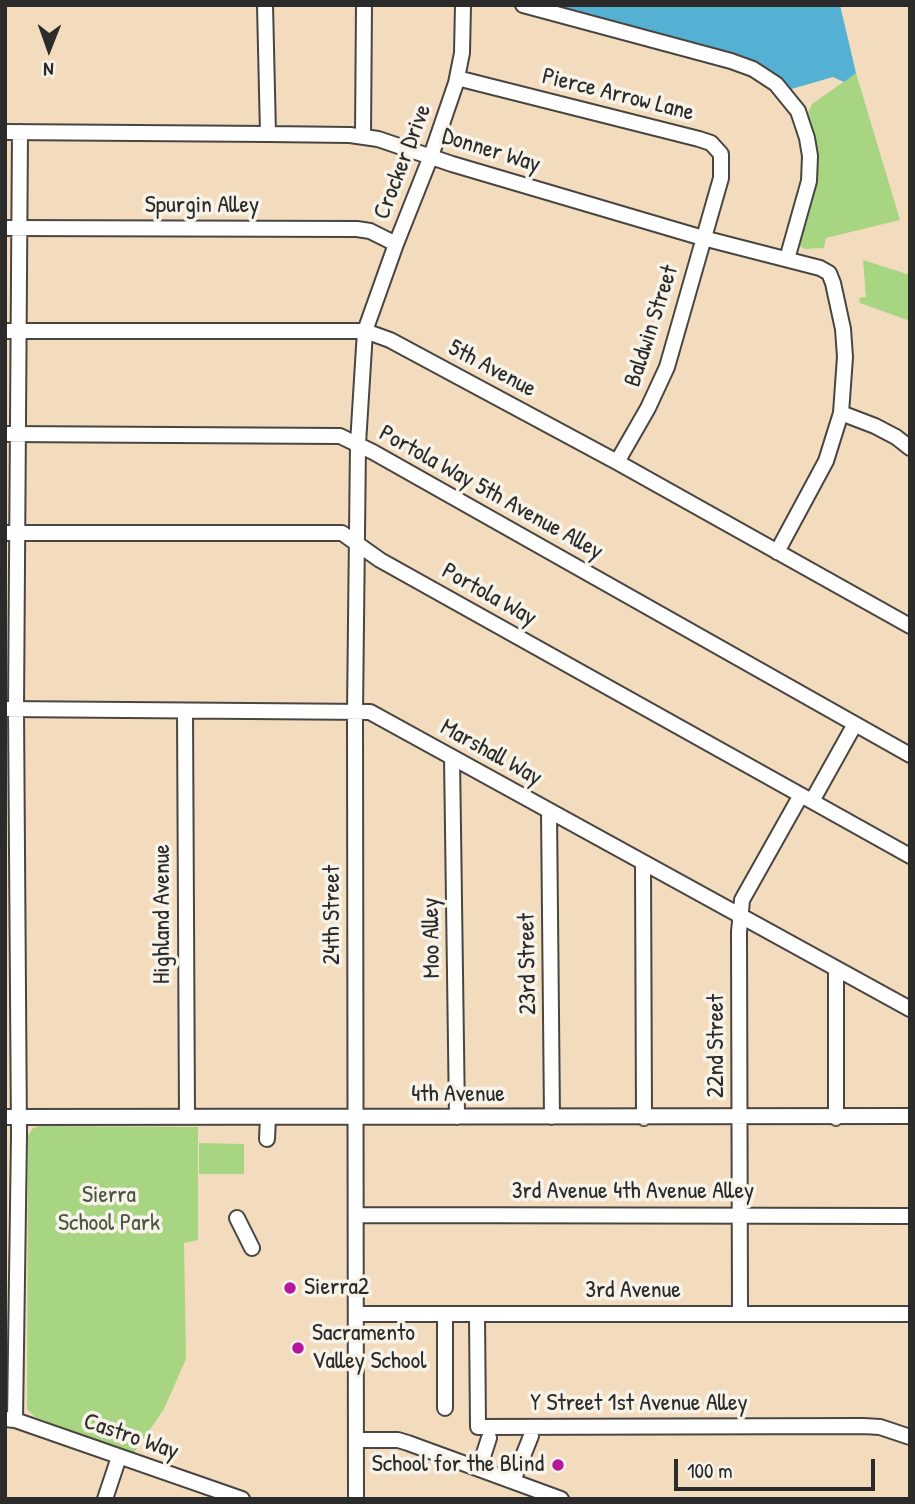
<!DOCTYPE html>
<style>
body{margin:0}
#map{position:relative;width:915px;height:1504px;overflow:hidden;background:#f3dcbe;font-family:"Patrick Hand",sans-serif}
canvas{display:block}
.frame{position:absolute;inset:0;border:7px solid #2b2b2b;pointer-events:none}
.north{position:absolute;left:14px;top:14px;width:70px;height:70px;-webkit-text-stroke:5px #f7f3e8;paint-order:stroke;rotate:181deg;font-size:19px;font-weight:700;line-height:28px;text-align:center;color:#2b2b2b}
.north::after{content:'';display:block;margin:auto;width:24px;height:32px;background:#2b2b2b;clip-path:polygon(50% 0,100% 100%,50% 72%,0 100%)}
.scale{position:absolute;left:674px;top:1459px;width:201px;height:32px;box-sizing:border-box;border:4px solid #2b2b2b;border-top:0;padding-left:9px;font-size:21px;line-height:24px;white-space:nowrap;color:#2b2b2b;-webkit-text-stroke:5px #f7f3e8;paint-order:stroke}
</style>
<div id="map">
<canvas width="915" height="1504"></canvas>
<div class="frame"></div>
<div class="north">N</div>
<div class="scale">100 m</div>
</div>
<script>
const g = document.querySelector('canvas').getContext('2d');
g.lineJoin = 'round';
function paint(path, color) { g.fillStyle = color; g.fill(path, 'evenodd'); }
const toPath = rows => new Path2D(rows.map(r => 'M' + r).join(''));
function stroke(path, color, width, dash) { g.strokeStyle = color; g.lineWidth = width; g.lineCap = dash ? 'butt' : 'round'; g.setLineDash(dash || []); g.stroke(path); }
function label(font, color, halo, rows, align = 'center') {
  g.font = font + ' "Patrick Hand",sans-serif'; g.lineWidth = 7; g.setLineDash([]); g.textBaseline = 'middle'; g.strokeStyle = halo; g.fillStyle = color; for (const [text, x, y, turn = 0] of rows) {
    g.save(); g.translate(x, y); g.rotate((+turn || 0) * Math.PI / 180); g.textAlign = isNaN(turn) ? turn : align; if (halo) g.strokeText(text, 0, 0); g.fillText(text, 0, 0); g.restore();
  }
}
paint(toPath([
 [856,73,900,220,826,238,824,248,805,249,799,246,815,179,816,150,807,115,812,104],
 [863,260,910,275,910,321,860,303,859,298,866,297],
 [40,1126,198,1127,198,1240,184,1243,186,1359,164,1409,133,1454,35,1417,27,1409,28,1136,33,1128],
 [199,1143,244,1144,244,1174,199,1174]
]), '#a7d582');
paint(toPath([
 [550,5,840,5,856,73,844,82,833,77,788,90,765,68,740,55]
]), '#55b1d3');
const minor = toPath([
 [265,5,268,134],
 [523,5,731,61,753,69,776,84,798,111,807,138,810,156,809,181,787,259],
 [457,78,699,139,711,143,721,154,721,178,667,367,648,408,617,462],
 [5,132,268,134,350,135,378,139,452,164,703,238,820,268,829,273,833,283,843,329,845,357,841,413,826,461,777,552],
 [363,136,364,5],
 [5,228,357,229,370,231,396,244],
 [5,331,365,331,390,340,617,462,910,626],
 [841,413,875,426,896,437,910,448],
 [5,434,340,436,373,452,910,755],
 [5,533,342,533,380,560,910,856],
 [5,709,370,712,910,1009],
 [185,711,187,1117],
 [452,757,457,1117],
 [812,801,855,724],
 [549,811,552,1117],
 [643,863,644,1118],
 [836,970,836,1118],
 [5,1117,910,1116],
 [267,1139,268,1117],
 [356,1215,910,1216],
 [237,1218,252,1248],
 [740,1313,739,932,742,900,801,795],
 [356,1314,910,1314],
 [445,1315,445,1408],
 [477,1315,478,1427,863,1426,880,1427,910,1437],
 [5,1419,15,1420,242,1499],
 [15,1420,19,1135,16,709,20,132],
 [356,1440,398,1440,408,1443,561,1499],
 [479,1469,489,1438],
 [513,1481,531,1436],
 [105,1499,119,1457],
 [356,1499,355,712,358,444,365,331,396,244,431,156,456,83,462,53,463,5]
]);
stroke(minor, '#494641', 18);
stroke(minor, '#fff', 14);
for (const [x, y, r, color] of [
 [290,1288,7,"#b5179e"],
 [298,1348,7,"#b5179e"],
 [558,1465,7,"#b5179e"]
]) { const dot = new Path2D(); dot.arc(x, y, r, 0, 2 * Math.PI); g.fillStyle = color; g.fill(dot); stroke(dot, '#f7f3e8', 2.5); }
label('24px', '#2b2b2b', '#f7f3e8', [
 ["Pierce Arrow Lane",618,95,14],
 ["Donner Way",491,151,17],
 ["Crocker Drive",403,162,-69],
 ["Spurgin Alley",202,206],
 ["Baldwin Street",652,326,-72],
 ["5th Avenue",492,369,28],
 ["Portola Way 5th Avenue Alley",491,493,29],
 ["Portola Way",489,595,29],
 ["Marshall Way",491,753,29],
 ["Highland Avenue",163,914,-90],
 ["24th Street",333,915,-90],
 ["Moo Alley",432,938,-91],
 ["23rd Street",528,964,-91],
 ["22nd Street",717,1046,-90],
 ["4th Avenue",458,1095],
 ["3rd Avenue 4th Avenue Alley",633,1192],
 ["3rd Avenue",633,1291],
 ["Y Street 1st Avenue Alley",639,1404],
 ["Castro Way",131,1437,19]
]);
label('24px', '#4a5641', '#f7f3e8', [
 ["Sierra",109,1196],
 ["School Park",109,1224]
]);
label('24px', '#2b2b2b', '#f7f3e8', [
 ["Sierra2",304,1288],
 ["Sacramento",312,1334],
 ["Valley School",312,1362],
 ["School for the Blind",544,1465,"right"]
], 'left');
</script>
